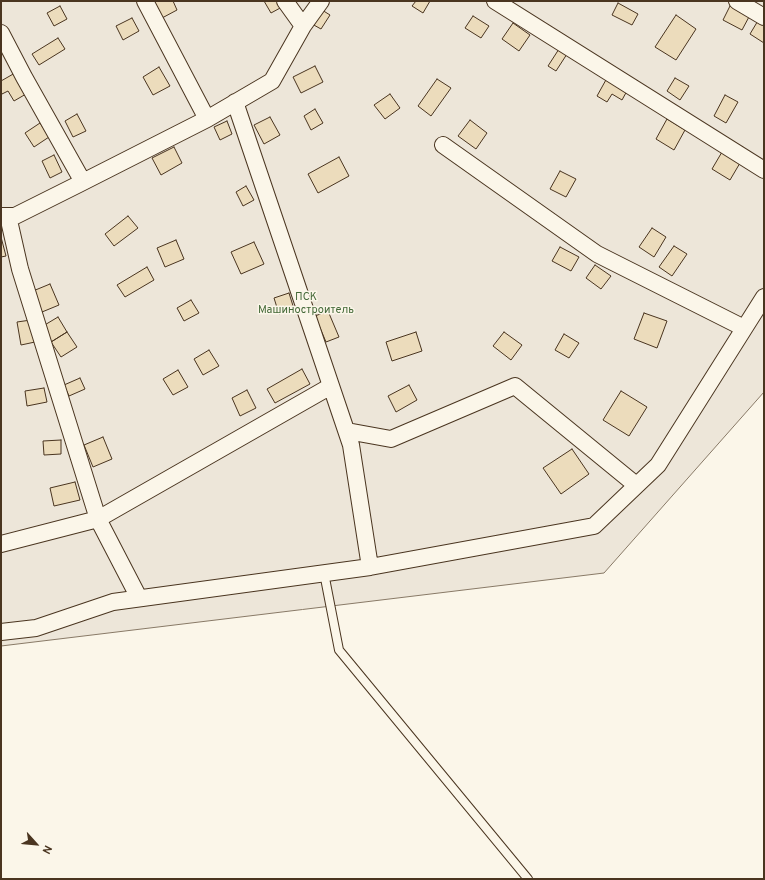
<!DOCTYPE html>
<meta charset="utf-8">
<style>
body{margin:0}
#map{position:relative;width:765px;height:880px;overflow:hidden;background:#fbf6e9;font-family:Overpass,sans-serif}
canvas{display:block}
.frame{position:absolute;inset:0;border:2px solid #4a3520;pointer-events:none}
.north{position:absolute;left:16px;top:824px;width:40px;height:40px;-webkit-text-stroke:3px #fbf6e9;paint-order:stroke;rotate:117deg;font-size:11px;font-weight:700;line-height:16px;text-align:center;color:#4a3520}
.north::after{content:'';display:block;margin:auto;width:14px;height:18px;background:#4a3520;clip-path:polygon(50% 0,100% 100%,50% 72%,0 100%)}
</style>
<div id="map">
<canvas width="765" height="880"></canvas>
<div class="frame"></div>
<div class="north">N</div>
</div>
<script>
const g = document.querySelector('canvas').getContext('2d');
g.lineJoin = 'round';
function paint(path, color) { g.fillStyle = color; g.fill(path, 'evenodd'); }
const toPath = rows => new Path2D(rows.map(r => 'M' + r).join(''));
function stroke(path, color, width, dash) { g.strokeStyle = color; g.lineWidth = width; g.lineCap = dash ? 'butt' : 'round'; g.setLineDash(dash || []); g.stroke(path); }
function label(font, color, halo, rows, align = 'center') {
  g.font = font + ' Overpass,sans-serif'; g.lineWidth = 3; g.setLineDash([]); g.textBaseline = 'middle'; g.strokeStyle = halo; g.fillStyle = color; for (const [text, x, y, turn = 0] of rows) {
    g.save(); g.translate(x, y); g.rotate((+turn || 0) * Math.PI / 180); g.textAlign = isNaN(turn) ? turn : align; if (halo) g.strokeText(text, 0, 0); g.fillText(text, 0, 0); g.restore();
  }
}
const green = toPath([
 [1,1,764,1,764,392,604,573,1,646,1,1]
]);
paint(green, '#ede6d9');
stroke(green, '#887966', 1);
const building = toPath([
 [156,1,173,1,177,10,162,18,154,2,156,1],
 [264,1,278,1,282,7,271,13,264,1],
 [416,1,430,1,423,13,412,6,416,1],
 [618,3,638,14,632,25,612,15,618,3],
 [60,6,67,19,54,26,47,13,60,6],
 [730,6,750,15,742,30,723,20,730,6],
 [322,10,330,15,321,29,312,24,322,10],
 [676,15,696,29,676,60,655,47,676,15],
 [473,16,489,26,481,38,465,28,473,16],
 [132,18,139,31,123,40,116,26,132,18],
 [759,19,764,22,764,43,750,34,759,19],
 [513,23,530,35,519,51,502,39,513,23],
 [58,38,65,49,39,65,32,54,58,38],
 [559,49,567,54,556,71,548,66,559,49],
 [315,66,323,82,301,93,293,77,315,66],
 [159,67,170,86,153,95,143,77,159,67],
 [15,73,26,94,14,101,8,91,2,94,1,92,1,81,15,73],
 [607,78,628,89,622,100,612,94,607,102,597,96,607,78],
 [675,78,689,86,680,100,667,91,675,78],
 [437,79,451,88,431,116,418,106,437,79],
 [390,94,400,108,385,119,374,105,390,94],
 [725,95,738,102,726,123,714,116,725,95],
 [315,109,323,123,311,130,304,116,315,109],
 [77,114,86,131,73,137,65,121,77,114],
 [270,117,280,135,264,144,254,125,270,117],
 [667,119,685,130,674,150,656,139,667,119],
 [470,120,487,133,476,149,458,136,470,120],
 [227,121,232,134,220,140,214,127,227,121],
 [40,123,49,137,34,147,25,133,40,123],
 [174,147,182,163,161,175,152,158,174,147],
 [722,152,740,163,730,180,712,169,722,152],
 [54,155,62,172,50,178,42,161,54,155],
 [339,157,349,176,318,193,308,174,339,157],
 [560,171,576,179,566,197,550,189,560,171],
 [246,186,254,200,243,206,236,192,246,186],
 [128,216,138,228,114,246,105,234,128,216],
 [652,228,666,237,654,257,639,247,652,228],
 [1,237,6,256,1,257,1,237],
 [176,240,184,259,165,267,157,248,176,240],
 [254,242,264,264,241,274,231,252,254,242],
 [674,246,687,254,672,276,659,267,674,246],
 [560,247,579,257,571,271,552,261,560,247],
 [595,265,611,276,601,289,586,278,595,265],
 [147,267,154,280,125,297,117,285,147,267],
 [50,284,59,305,42,312,33,291,50,284],
 [289,293,294,309,279,314,274,298,289,293],
 [191,300,199,313,184,321,177,308,191,300],
 [328,311,339,337,326,342,315,316,328,311],
 [644,313,667,321,657,348,634,339,644,313],
 [58,317,67,332,51,342,43,326,58,317],
 [31,320,35,342,21,345,17,322,31,320],
 [67,332,77,347,61,357,51,342,67,332],
 [416,332,422,351,392,361,386,342,416,332],
 [504,332,522,345,511,360,493,346,504,332],
 [564,334,579,343,569,358,555,350,564,334],
 [209,350,219,366,203,375,194,359,209,350],
 [302,369,310,384,275,403,267,389,302,369],
 [178,370,188,387,173,395,163,379,178,370],
 [80,378,85,389,69,396,64,385,80,378],
 [409,385,417,400,396,412,388,396,409,385],
 [44,388,47,402,27,406,25,391,44,388],
 [247,390,256,408,240,416,232,398,247,390],
 [621,391,647,407,629,436,603,420,621,391],
 [103,437,112,459,93,467,84,445,103,437],
 [61,440,61,454,44,455,43,441,61,440],
 [572,449,589,474,561,494,543,468,572,449],
 [75,482,80,500,54,506,50,488,75,482]
]);
paint(building, '#ecdcbc');
stroke(building, '#4a3520', 1);
const lane = toPath([
 [324,573,339,650,528,879]
]);
const street = toPath([
 [145,1,207,119],
 [285,1,303,26],
 [495,1,764,170],
 [737,1,764,17],
 [1,33,24,77,83,182],
 [235,102,351,445,370,567],
 [443,145,597,254,744,328],
 [1,216,15,216,79,184,207,119,272,81,303,26,321,1],
 [8,216,20,269,98,519,139,598],
 [347,431,391,439,515,386,636,485],
 [1,544,98,519,331,386],
 [1,632,36,628,113,602,370,567,594,526,658,465,764,297]
]);
stroke(lane, '#4a3520', 10);
stroke(street, '#4a3520', 18);
stroke(lane, '#fbf6e9', 8);
stroke(street, '#fbf6e9', 16);
label('11px', '#436837', '#fbf6e9', [
 ["ПСК",306,298],
 ["Машиностроитель",306,311]
]);
</script>
